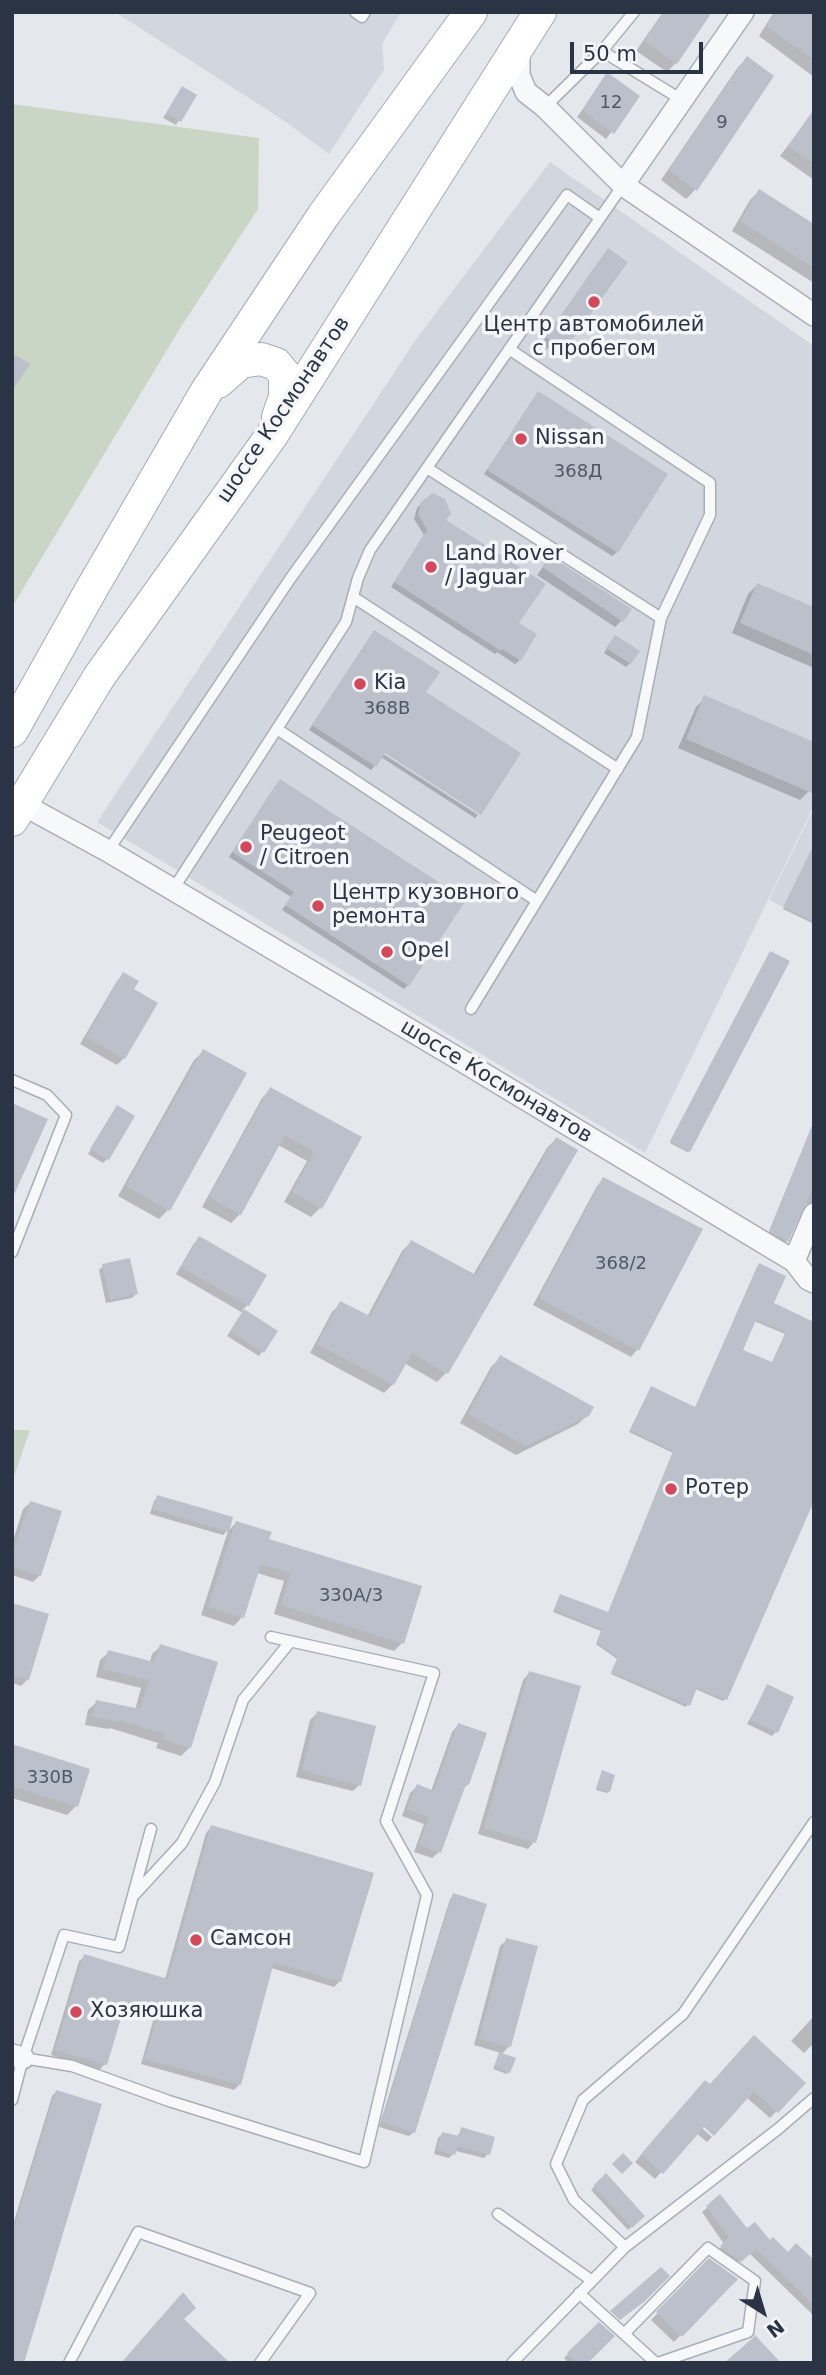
<!DOCTYPE html>
<meta charset="utf-8">
<style>
body{margin:0}
#map{position:relative;width:826px;height:2375px;overflow:hidden;background:#e4e7ec;font-family:"DejaVu Sans",sans-serif}
canvas{display:block}
.frame{position:absolute;inset:0;border:14px solid #2b3445;pointer-events:none}
.north{position:absolute;left:728px;top:2277px;width:70px;height:70px;-webkit-text-stroke:5px #f4f6f9;paint-order:stroke;rotate:143deg;font-size:19px;font-weight:700;line-height:28px;text-align:center;color:#2b3445}
.north::after{content:'';display:block;margin:auto;width:24px;height:32px;background:#2b3445;clip-path:polygon(50% 0,100% 100%,50% 72%,0 100%)}
.scale{position:absolute;left:570px;top:42px;width:133px;height:32px;box-sizing:border-box;border:4px solid #2b3445;border-top:0;padding-left:9px;font-size:21px;line-height:24px;white-space:nowrap;color:#2b3445;-webkit-text-stroke:5px #f4f6f9;paint-order:stroke}
</style>
<div id="map">
<canvas width="826" height="2375"></canvas>
<div class="frame"></div>
<div class="north">N</div>
<div class="scale">50 m</div>
</div>
<script>
const g = document.querySelector('canvas').getContext('2d');
g.lineJoin = 'round';
function paint(path, color) { g.fillStyle = color; g.fill(path, 'evenodd'); }
const toPath = rows => new Path2D(rows.map(r => 'M' + r).join(''));
function stroke(path, color, width, dash) { g.strokeStyle = color; g.lineWidth = width; g.lineCap = dash ? 'butt' : 'round'; g.setLineDash(dash || []); g.stroke(path); }
function label(font, color, halo, rows, align = 'center') {
  g.font = font + ' "DejaVu Sans",sans-serif'; g.lineWidth = 7; g.setLineDash([]); g.textBaseline = 'middle'; g.strokeStyle = halo; g.fillStyle = color; for (const [text, x, y, turn = 0] of rows) {
    g.save(); g.translate(x, y); g.rotate((+turn || 0) * Math.PI / 180); g.textAlign = isNaN(turn) ? turn : align; if (halo) g.strokeText(text, 0, 0); g.fillText(text, 0, 0); g.restore();
  }
}
paint(toPath([
 [115,12,401,12,382,44,384,69,329,154,280,118],
 [550,162,814,346,814,805,645,1153,97,822,417,338],
 [814,808,814,922,769,900]
]), '#d2d6de');
paint(toPath([
 [12,104,259,138,258,209,179,330,12,607],
 [12,1430,30,1430,12,1482]
]), '#c9d6c5');
paint(toPath([
 [663,12,710,12,676,63,667,72,636,51],
 [774,12,814,12,814,77,759,36],
 [747,58,771,76,695,190,686,199,661,180,738,67],
 [608,75,638,96,606,139,577,117],
 [182,88,195,96,176,125,163,118],
 [809,118,814,121,814,180,780,156],
 [759,191,814,226,814,283,732,231,750,200],
 [602,257,564,349,557,356,541,344],
 [538,393,617,552,612,556,484,474],
 [422,503,443,521,517,624,520,660,515,664,497,652,495,654,391,587,424,535,414,519,417,508],
 [550,558,622,620,615,627,537,575],
 [757,585,814,609,814,668,732,633,748,594],
 [374,632,379,747,377,750,478,815,475,818,381,757,371,770,309,730],
 [611,642,630,663,626,667,604,653],
 [705,698,809,791,800,800,678,748,696,707],
 [276,785,408,985,404,989,282,910,291,897,229,857],
 [814,845,814,924,783,909],
 [769,954,689,1151,687,1152,670,1143],
 [123,974,132,990,124,1058,117,1065,80,1044,117,981],
 [204,1051,168,1210,159,1219,118,1196,194,1060],
 [271,1089,359,1138,320,1208,311,1217,284,1202,307,1161,278,1145,240,1214,231,1223,202,1207,262,1098],
 [117,1107,107,1159,103,1163,88,1154],
 [814,1122,814,1203,803,1204,785,1243,769,1233],
 [556,1139,446,1373,437,1382,404,1363,393,1384,384,1393,310,1353,332,1312,341,1303,367,1317,402,1251,411,1242,473,1275,547,1148],
 [603,1179,637,1350,631,1357,533,1305,597,1186],
 [199,1238,248,1305,242,1310,276,1332,259,1356,227,1336,243,1313,176,1274,193,1245],
 [103,1266,136,1294,132,1298,106,1303,99,1270],
 [757,1267,772,1303,814,1324,814,1497,725,1699,723,1701,695,1689,686,1707,611,1674,617,1659,596,1644,601,1631,553,1612,559,1598,608,1614,673,1453,629,1432,650,1390,695,1409],
 [754,1321,785,1334,771,1364,741,1351],
 [500,1358,588,1415,578,1424,516,1455,460,1423,491,1367],
 [158,1497,227,1531,223,1535,150,1514,154,1501],
 [30,1503,40,1575,33,1582,12,1575,12,1544,23,1509],
 [236,1523,267,1540,402,1643,394,1651,274,1614,284,1581,257,1573,242,1617,234,1626,201,1615,228,1531],
 [12,1605,28,1679,21,1686,12,1683],
 [161,1646,190,1747,181,1756,156,1748,158,1743,110,1728,108,1729,85,1725,88,1710,97,1702,135,1710,141,1688,96,1677,100,1660,109,1652,150,1662,152,1654],
 [529,1673,534,1842,528,1849,478,1834,523,1680],
 [768,1686,776,1732,772,1736,747,1724],
 [317,1713,359,1785,353,1791,296,1777,310,1720],
 [458,1725,468,1784,462,1790,439,1852,432,1858,414,1852,424,1824,402,1816,410,1793,417,1786,431,1791,452,1732],
 [12,1746,76,1806,67,1815,12,1798],
 [602,1772,608,1792,607,1793,596,1790],
 [211,1827,340,1981,334,1987,271,1968,239,2085,234,2090,141,2064,153,2021,121,2011,105,2064,99,2070,51,2055,79,1961,85,1956,165,1979,206,1833],
 [454,1895,414,2132,409,2136,379,2127,450,1899],
 [507,1940,509,2046,501,2055,514,2059,507,2074,493,2069,501,2053,474,2045,500,1946],
 [814,2016,814,2043,804,2053,791,2041],
 [803,2083,770,2118,746,2097,698,2120,696,2123,712,2137,707,2142,696,2133,655,2179,635,2162,698,2089,709,2086],
 [56,2092,12,2363,12,2228,52,2096],
 [462,2129,488,2154,484,2158,456,2151,449,2158,434,2154,438,2138,442,2134,456,2138],
 [605,2175,642,2216,628,2230,591,2190],
 [708,2207,788,2254,814,2263,814,2316,749,2253,734,2266,716,2253,724,2244,702,2212],
 [709,2261,735,2279,674,2342,651,2320],
 [599,2324,586,2363,568,2363,564,2358]
]), '#0003');
paint(toPath([
 [664,12,712,12,677,64,644,41],
 [776,12,814,12,814,60,766,26],
 [747,56,774,76,697,191,669,170],
 [607,72,640,96,614,134,582,110],
 [182,86,197,95,181,122,166,113],
 [814,109,814,164,788,146],
 [759,189,814,224,814,268,740,221],
 [608,248,628,262,565,350,546,337],
 [12,353,30,364,12,391],
 [538,391,668,474,618,553,487,470],
 [433,493,445,499,451,514,446,520,546,584,519,623,537,634,521,661,502,649,501,651,394,582,427,530,418,514,421,502],
 [550,556,632,609,623,622,542,567],
 [757,583,814,607,814,655,740,623],
 [374,630,440,672,426,692,521,753,481,815,385,753,376,767,312,725],
 [615,635,640,651,631,664,606,648],
 [704,695,814,742,814,794,686,739],
 [280,779,466,900,409,986,285,905,294,892,232,852],
 [814,844,814,922,783,907],
 [770,951,790,961,690,1152,670,1141],
 [123,972,139,981,134,989,158,1003,125,1059,86,1037],
 [203,1049,247,1073,170,1211,126,1186],
 [270,1087,362,1137,322,1209,292,1192,314,1152,285,1135,241,1215,209,1197],
 [12,1103,48,1119,12,1199],
 [117,1105,135,1116,109,1160,90,1149],
 [813,1123,814,1186,788,1242,769,1231],
 [556,1137,578,1150,448,1374,412,1353,394,1385,317,1344,340,1301,370,1316,411,1240,476,1275],
 [603,1177,703,1229,639,1351,539,1298],
 [199,1236,267,1275,249,1306,181,1267],
 [130,1258,138,1294,110,1300,102,1264],
 [759,1263,786,1276,774,1303,814,1322,814,1501,727,1700,697,1688,690,1706,611,1672,618,1657,597,1642,602,1629,554,1610,560,1594,608,1612,673,1451,630,1430,651,1386,695,1407],
 [756,1320,786,1332,772,1362,743,1350],
 [244,1309,278,1331,264,1353,230,1331],
 [500,1355,594,1407,589,1416,526,1446,468,1414],
 [157,1495,233,1517,229,1532,153,1509],
 [30,1501,62,1511,41,1576,12,1567,12,1555],
 [236,1521,272,1532,269,1539,422,1586,404,1644,281,1605,291,1573,261,1564,244,1618,208,1607],
 [12,1603,49,1614,29,1680,12,1675],
 [160,1644,218,1662,191,1748,164,1740,165,1734,119,1720,118,1722,92,1716,96,1700,140,1709,149,1680,103,1669,108,1650,154,1662],
 [529,1671,581,1686,536,1843,484,1828],
 [767,1684,794,1697,778,1733,750,1720],
 [317,1711,376,1726,361,1786,302,1770],
 [458,1723,487,1733,469,1785,466,1784,441,1853,419,1845,429,1817,407,1809,417,1784,434,1791],
 [12,1744,90,1769,78,1807,12,1786],
 [602,1770,615,1775,610,1792,596,1788],
 [211,1825,374,1873,341,1982,274,1962,241,2085,145,2059,158,2015,125,2005,107,2065,55,2050,84,1954,168,1979],
 [453,1893,487,1904,415,2133,382,2122],
 [506,1938,538,1946,511,2047,479,2039],
 [754,2035,806,2083,778,2113,754,2091,714,2136,704,2127,663,2174,641,2154,705,2080,710,2084],
 [499,2052,516,2058,510,2073,494,2067],
 [56,2090,102,2104,24,2363,12,2363,12,2234],
 [461,2127,495,2137,490,2155,458,2146,455,2155,437,2150,442,2132,459,2136],
 [623,2153,633,2163,622,2174,612,2164],
 [606,2173,645,2216,632,2228,593,2186],
 [720,2194,747,2228,755,2222,770,2240,773,2237,788,2252,796,2243,814,2260,814,2305,756,2249,741,2262,720,2246,729,2237,706,2206],
 [709,2258,738,2279,682,2337,656,2312],
 [661,2267,670,2276,645,2301,620,2320,610,2311],
 [183,2292,196,2308,184,2319,230,2363,121,2363],
 [599,2322,615,2336,588,2363,576,2363,567,2353],
 [755,2335,781,2363,724,2363,754,2337]
]), '#bbc0ca');
const lane = toPath([
 [355,12,362,17,365,12],
 [602,51,634,12],
 [545,107,602,51,682,100],
 [427,468,661,618],
 [353,597,618,769],
 [277,729,537,901],
 [108,851,290,579,567,195,600,218],
 [172,891,346,622,358,578,370,550,623,185],
 [471,1009,637,737,661,618,710,515,710,483,509,349],
 [12,1080,47,1095,66,1115,12,1252],
 [135,1894,182,1843,215,1782,243,1700,290,1642],
 [23,2058,72,2066,169,2101,364,2162,427,1895,386,1821,434,1673,271,1637],
 [12,2100,23,2058,64,1935,119,1947,151,1829],
 [498,2214,591,2280],
 [625,2247,574,2200,556,2164,583,2100,683,2014,814,1822],
 [579,2293,656,2363],
 [624,2334,708,2248,755,2281,748,2332,658,2363],
 [69,2363,138,2232,310,2293,260,2363],
 [512,2363,625,2247,778,2129,814,2098]
]);
const street = toPath([
 [519,48,519,75,526,92,545,107,623,185,814,315],
 [623,185,743,12],
 [22,804,108,851,459,1059,794,1261,808,1279,814,1282],
 [794,1261,814,1214],
 [12,2055,23,2058]
]);
const primary = toPath([
 [218,382,241,362,261,359,276,364,285,375,285,397,278,417],
 [12,731,91,590,206,392,323,216,471,12],
 [12,820,99,677,272,435,540,12]
]);
stroke(lane, '#a9aeb7', 13);
stroke(street, '#a9aeb7', 24);
stroke(primary, '#a3abb8', 34);
stroke(lane, '#f7f8fa', 10);
stroke(street, '#f7f8fa', 21);
stroke(primary, '#fff', 32);
for (const [x, y, r, color] of [
 [594,302,7,"#d1495b"],
 [521,439,7,"#d1495b"],
 [431,567,7,"#d1495b"],
 [360,684,7,"#d1495b"],
 [246,847,7,"#d1495b"],
 [318,906,7,"#d1495b"],
 [387,952,7,"#d1495b"],
 [671,1489,7,"#d1495b"],
 [196,1940,7,"#d1495b"],
 [76,2012,7,"#d1495b"]
]) { const dot = new Path2D(); dot.arc(x, y, r, 0, 2 * Math.PI); g.fillStyle = color; g.fill(dot); stroke(dot, '#f4f6f9', 2.5); }
label('18px', '#4f5766', null, [
 ["12",611,103],
 ["9",722,123],
 ["368Д",578,472],
 ["368В",387,709],
 ["368/2",621,1264],
 ["330А/3",351,1596],
 ["330В",50,1778]
]);
label('21px', '#2b3445', '#f4f6f9', [
 ["Центр автомобилей",594,326,"center"],
 ["с пробегом",594,350,"center"],
 ["Nissan",535,439],
 ["Land Rover",445,555],
 ["/ Jaguar",445,579],
 ["Kia",374,684],
 ["Peugeot",260,835],
 ["/ Citroen",260,859],
 ["Центр кузовного",332,894],
 ["ремонта",332,918],
 ["Opel",401,952],
 ["Ротер",685,1489],
 ["Самсон",210,1940],
 ["Хозяюшка",90,2012]
], 'left');
label('21px', '#2b3445', '#f4f6f9', [
 ["шоссе Космонавтов",284,410,-56],
 ["шоссе Космонавтов",496,1082,31]
]);
</script>
